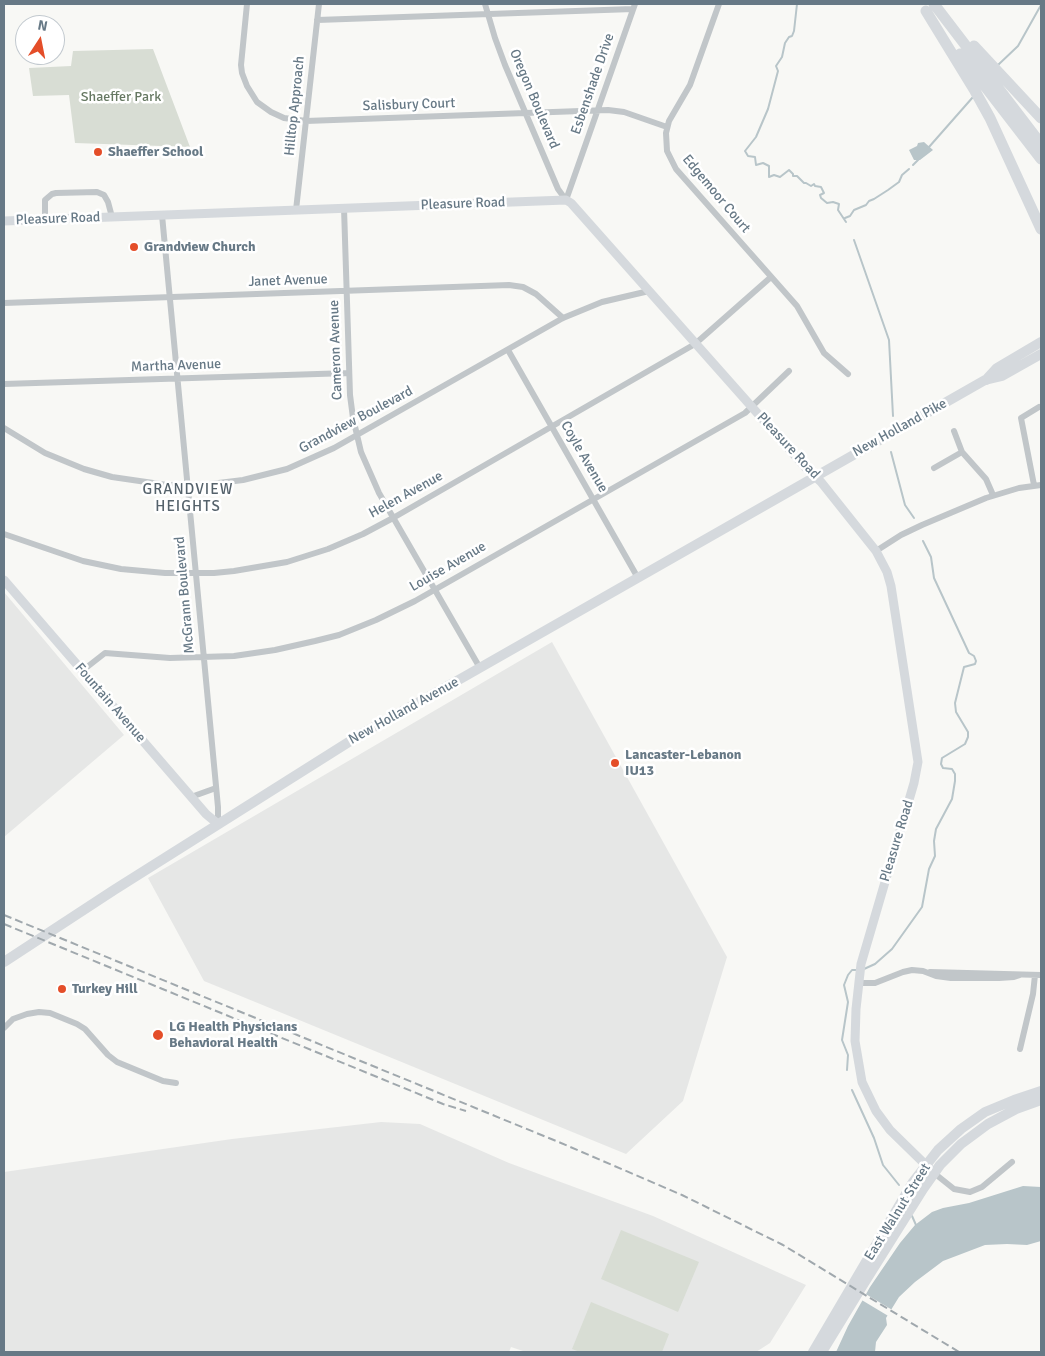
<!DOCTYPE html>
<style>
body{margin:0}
#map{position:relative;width:1045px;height:1356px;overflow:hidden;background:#f8f8f5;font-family:Signika,sans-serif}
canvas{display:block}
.frame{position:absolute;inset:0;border:5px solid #677986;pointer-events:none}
.north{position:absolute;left:15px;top:15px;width:50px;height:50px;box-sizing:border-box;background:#fff;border:1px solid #c2c9cf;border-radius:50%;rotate:11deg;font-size:14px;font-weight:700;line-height:20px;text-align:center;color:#677986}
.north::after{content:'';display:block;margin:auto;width:18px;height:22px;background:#e44e29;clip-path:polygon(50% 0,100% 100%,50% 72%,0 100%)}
</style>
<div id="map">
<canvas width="1045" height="1356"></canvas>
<div class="frame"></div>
<div class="north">N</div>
</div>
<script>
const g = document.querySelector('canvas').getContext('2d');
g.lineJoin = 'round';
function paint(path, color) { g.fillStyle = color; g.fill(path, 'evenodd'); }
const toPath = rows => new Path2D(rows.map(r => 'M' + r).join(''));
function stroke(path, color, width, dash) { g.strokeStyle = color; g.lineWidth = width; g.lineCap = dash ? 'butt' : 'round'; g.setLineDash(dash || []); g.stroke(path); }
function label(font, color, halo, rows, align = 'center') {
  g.font = font + ' Signika,sans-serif'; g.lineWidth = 5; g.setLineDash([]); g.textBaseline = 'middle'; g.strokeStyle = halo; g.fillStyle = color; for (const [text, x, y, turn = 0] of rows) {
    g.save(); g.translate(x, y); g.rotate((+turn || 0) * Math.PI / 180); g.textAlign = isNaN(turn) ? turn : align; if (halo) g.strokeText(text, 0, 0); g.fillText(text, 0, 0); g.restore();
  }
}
paint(toPath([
 [4,592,124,735,4,837],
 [552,642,727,957,683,1101,626,1154,204,981,148,878],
 [381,1122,420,1124,509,1163,653,1216,806,1285,770,1343,756,1352,526,1352,511,1347,509,1352,4,1352,4,1172,232,1139]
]), '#e6e7e6');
paint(toPath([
 [153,49,190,147,75,143,69,95,33,96,29,68,71,66,73,51],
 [621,1230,699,1262,678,1312,601,1279],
 [591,1302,669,1334,662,1352,580,1352,572,1349]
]), '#d8ddd4');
paint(toPath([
 [924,142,933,150,920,160,914,160,909,150,917,146,918,143],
 [1023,1186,1041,1187,1041,1241,1027,1245,1007,1244,985,1245,943,1261,915,1282,899,1297,886,1318,887,1325,876,1342,875,1352,836,1352,848,1326,870,1287,900,1243,915,1225,932,1212,943,1208,969,1203]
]), '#b8c5c9');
paint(toPath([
 [864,1293,894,1311,890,1317,860,1299]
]), '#f8f8f5');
stroke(toPath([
 [797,4,794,31,792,36,789,37,785,43,782,57,776,66,778,71,768,109,756,137,745,151,748,156,755,157,756,165,763,163,769,166,769,177,774,175,780,177,789,170,793,174,793,176,797,176,804,183,806,183,811,186,814,184,815,186,821,187,824,193,820,195,821,198,827,203,833,202,839,204,838,210,846,222],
 [998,65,1018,46,1041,5],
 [929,147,973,97],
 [913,165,919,159],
 [845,218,850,216,854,210,866,205,869,201,874,199,888,190,899,182,902,175,909,169],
 [854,240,889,340,893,416],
 [891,452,905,505,914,518],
 [864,969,875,964,892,949,922,907,929,869,935,856,934,841,936,829,952,799,955,781,955,774,952,769,943,768,941,764,942,758,965,744,968,737,968,732,956,712,955,703,964,667,975,664,976,661,974,656,969,653,934,578,931,557,923,541],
 [847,1070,848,1055,842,1040,848,1002,844,985,848,975,852,970,856,970],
 [852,1090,874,1138,883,1165,899,1185],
 [912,1216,916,1225]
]), '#b8c5c9', 2);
stroke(toPath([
 [247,4,241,65,242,73,247,86,257,102,271,112,284,118,306,121,608,110,624,112,667,127],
 [485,4,495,38,505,65,558,189,566,200],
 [719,4,690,85,669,121,666,133,667,151,676,169,797,306,824,353,848,374],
 [317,20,633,9],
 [566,200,635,4],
 [344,208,350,395,353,418,361,452,379,493,480,668],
 [296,210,319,4],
 [162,215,218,807,218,824],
 [45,219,45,200,52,194,56,193,97,192,104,195,108,202,112,217],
 [4,303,509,285,523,287,536,294,563,318],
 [508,350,638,578],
 [4,384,349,373],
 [4,428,45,453,84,469,112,477,167,485,202,485,243,480,287,469,334,448,563,318,602,302,649,291],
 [954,431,962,452,986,479,993,495],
 [934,468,962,452],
 [1034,485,1021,418,1039,407],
 [4,534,83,561,121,569,165,573,214,573,234,571,287,562,328,549,363,534,393,518,695,344,771,277],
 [876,551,901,535,922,525,986,498,1019,488,1041,485],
 [82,671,105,653,170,658,234,656,275,650,315,641,339,635,376,620,415,601,745,413,789,371],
 [191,797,216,788],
 [930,972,1041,975],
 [858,983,875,983,903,972,912,970,923,971,936,976,951,978,999,978,1014,977,1020,975],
 [4,1028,13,1019,27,1014,39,1012,50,1013,77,1024,85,1029,108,1055,117,1062,163,1081,176,1083],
 [1020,1049,1033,994,1035,975],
 [934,1173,954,1189,970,1192,982,1187,1012,1162]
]), '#c1c6c9', 6);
stroke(toPath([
 [4,221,566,200,571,203,806,468,821,482,876,551,887,572,891,586,918,762,914,783,861,964,856,1009,855,1041,862,1082,876,1111,890,1130,934,1173],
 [4,580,206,814,218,824]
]), '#d5d9dd', 9);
stroke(toPath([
 [986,380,997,368,1041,342],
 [4,962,114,890,363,733,462,678,985,380,1002,376,1041,354],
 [813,1352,913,1182,938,1150,961,1129,985,1112,1014,1100,1041,1091],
 [822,1352,863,1285,923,1189,940,1165,961,1144,988,1124,1016,1109,1041,1100]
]), '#d5d9dd', 10);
stroke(toPath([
 [934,4,1041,144],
 [926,11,975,91,990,118,1041,229],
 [974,46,1041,118],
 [960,54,1041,159]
]), '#d5d9dd', 11);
stroke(toPath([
 [4,915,561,1143,682,1195,783,1245,959,1352],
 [4,924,443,1104,466,1111]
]), '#a0a8ad', 2, [8, 4]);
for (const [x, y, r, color] of [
 [98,152,5,"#e44e29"],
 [134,247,5,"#e44e29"],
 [615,763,5,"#e44e29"],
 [62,989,5,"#e44e29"],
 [158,1035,6,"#e44e29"]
]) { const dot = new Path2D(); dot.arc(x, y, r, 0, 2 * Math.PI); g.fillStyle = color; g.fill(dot); stroke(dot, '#fff', 2); }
label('14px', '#677986', '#fff', [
 ["Esbenshade Drive",593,84,-71],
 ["Oregon Boulevard",534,99,67],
 ["Salisbury Court",409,105,-2],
 ["Hilltop Approach",295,106,-84],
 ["Edgemoor Court",716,194,50],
 ["Pleasure Road",463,204,-2],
 ["Pleasure Road",58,219,-2],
 ["Janet Avenue",288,281,-2],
 ["Cameron Avenue",336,350,-92],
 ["Martha Avenue",176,366,-2],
 ["Grandview Boulevard",356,420,-28],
 ["New Holland Pike",900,428,-29],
 ["Pleasure Road",788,446,47],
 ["Coyle Avenue",584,457,60],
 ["Helen Avenue",406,495,-29],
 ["Louise Avenue",448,567,-30],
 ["McGrann Boulevard",185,595,-95],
 ["Fountain Avenue",110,703,49],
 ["New Holland Avenue",404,711,-29],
 ["Pleasure Road",897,841,-73],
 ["East Walnut Street",898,1212,-58]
]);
label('14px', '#667862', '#fff', [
 ["Shaeffer Park",121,97]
]);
label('bold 14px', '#677986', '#fff', [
 ["Shaeffer School",108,152],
 ["Grandview Church",144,247],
 ["Lancaster-Lebanon",625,755],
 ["IU13",625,771],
 ["Turkey Hill",72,989],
 ["LG Health Physicians",169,1027],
 ["Behavioral Health",169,1043]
], 'left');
g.letterSpacing = '1px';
label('15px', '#55626b', '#fff', [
 ["GRANDVIEW",188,490],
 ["HEIGHTS",188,507]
]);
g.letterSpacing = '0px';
</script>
